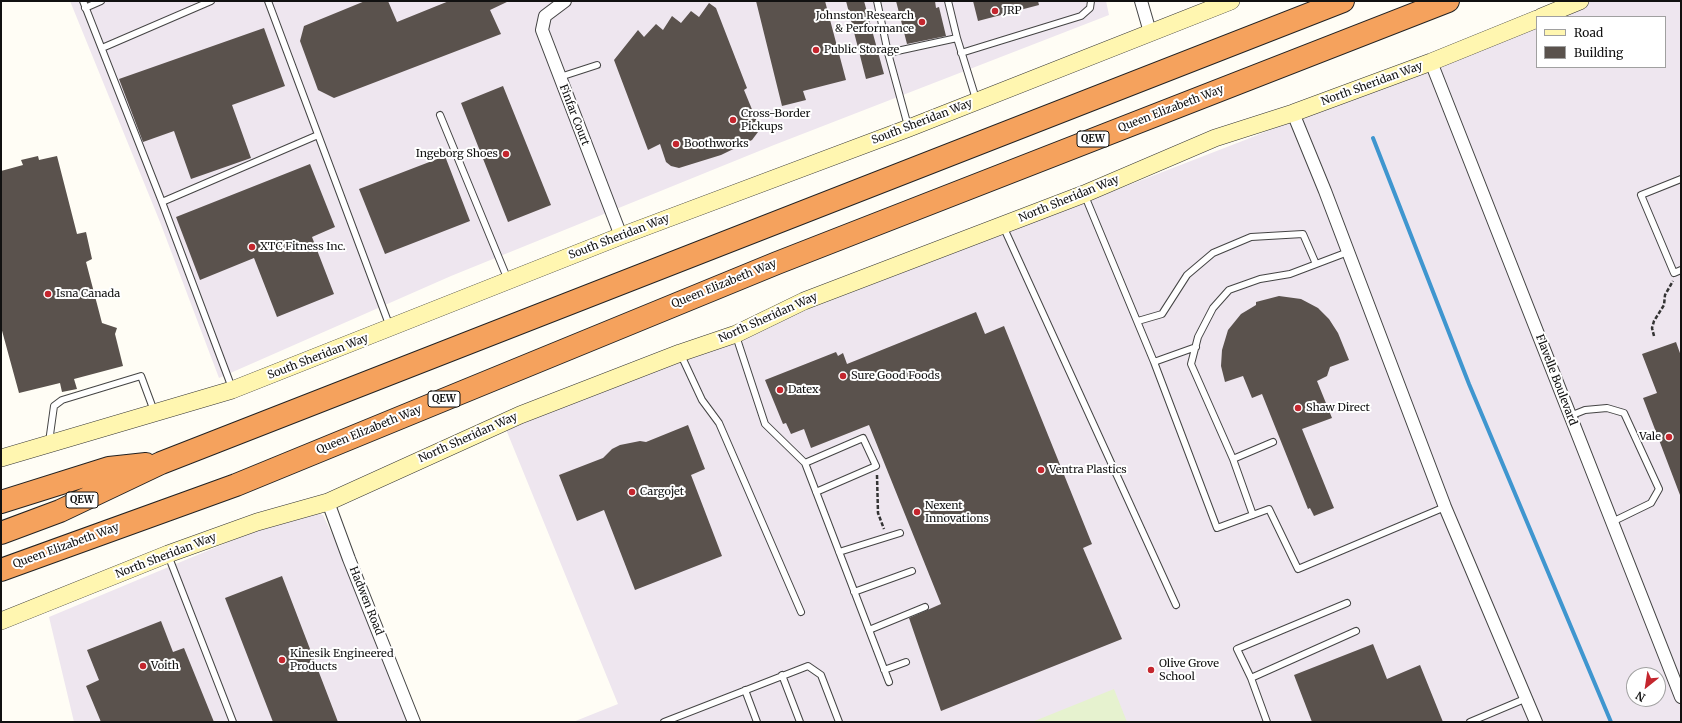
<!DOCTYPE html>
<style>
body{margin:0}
#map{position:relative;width:1682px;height:723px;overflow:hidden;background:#fffdf5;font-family:Merriweather,serif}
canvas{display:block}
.frame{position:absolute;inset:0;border:2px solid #111;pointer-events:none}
.legend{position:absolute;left:1536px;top:16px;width:130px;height:52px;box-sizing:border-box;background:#fff;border:1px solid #a0a0a0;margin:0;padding:5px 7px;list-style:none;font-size:12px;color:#111}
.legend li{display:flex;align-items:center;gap:8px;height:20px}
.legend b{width:20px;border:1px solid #a0a0a0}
.north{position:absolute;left:1626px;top:667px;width:40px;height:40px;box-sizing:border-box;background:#fff;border:1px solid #a0a0a0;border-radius:50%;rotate:210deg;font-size:11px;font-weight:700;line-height:16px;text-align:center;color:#111}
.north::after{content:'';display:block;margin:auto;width:14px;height:18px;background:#c4262e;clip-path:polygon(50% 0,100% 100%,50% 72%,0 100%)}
</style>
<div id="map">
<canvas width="1682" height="723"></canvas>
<div class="frame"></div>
<ul class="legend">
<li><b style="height:5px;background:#fff6b0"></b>Road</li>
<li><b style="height:11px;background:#5a524d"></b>Building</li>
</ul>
<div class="north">N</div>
</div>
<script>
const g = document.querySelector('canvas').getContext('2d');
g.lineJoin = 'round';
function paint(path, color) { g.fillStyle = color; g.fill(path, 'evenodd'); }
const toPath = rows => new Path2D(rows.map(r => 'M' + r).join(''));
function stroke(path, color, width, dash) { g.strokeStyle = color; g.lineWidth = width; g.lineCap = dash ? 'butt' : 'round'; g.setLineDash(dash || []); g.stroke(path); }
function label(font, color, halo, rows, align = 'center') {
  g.font = font + ' Merriweather,serif'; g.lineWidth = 4; g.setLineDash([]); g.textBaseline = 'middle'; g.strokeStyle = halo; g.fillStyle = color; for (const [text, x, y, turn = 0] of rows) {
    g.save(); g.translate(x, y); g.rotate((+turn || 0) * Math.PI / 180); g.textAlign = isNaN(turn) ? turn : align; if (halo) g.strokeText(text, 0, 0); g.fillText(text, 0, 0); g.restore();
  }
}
paint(toPath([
 [70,1,1106,1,1109,15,774,145,451,276,219,378,160,222],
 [1591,1,1681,1,1681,722,573,722,618,704,505,427,1245,140,1537,22,1537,67,1665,67,1665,17,1549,17],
 [1634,675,1658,675,1658,699,1634,699],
 [305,510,323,515,380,635,415,722,74,722,49,617]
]), '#eee6ef');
paint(toPath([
 [1114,689,1127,722,1032,722]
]), '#e6f2cf');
stroke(toPath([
 [1373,138,1469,384,1611,722]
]), '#3f96cf', 4);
paint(toPath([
 [365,1,388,1,397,22,449,1,509,1,490,10,501,34,334,98,318,90,300,41,304,26],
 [756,1,825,1,846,80,803,91,806,100,782,106],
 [846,1,864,1,884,74,866,79],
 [896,1,935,1,936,8,939,7,946,36,907,44],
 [973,1,1038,1,1039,5,978,21],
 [709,3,716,8,747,88,744,90,758,124,758,132,752,140,721,155,679,168,671,166,666,162,660,144,648,150,614,60,638,30,644,37,656,24,663,30,672,16,681,23,691,11,699,17],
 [264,28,285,86,232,105,251,158,191,179,174,131,143,142,119,79],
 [503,86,551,205,508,222,461,103],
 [38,156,39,160,57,156,77,234,86,232,92,259,86,262,102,323,117,328,115,334,123,366,74,379,77,389,62,392,60,383,19,393,1,327,1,171,23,165,21,160],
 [445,156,470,221,385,254,359,189],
 [310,164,335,227,312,237,334,294,277,317,254,258,200,280,176,217],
 [1279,296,1301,299,1318,308,1329,319,1338,333,1349,360,1330,367,1327,376,1317,381,1332,418,1302,429,1334,508,1314,516,1310,508,1308,509,1262,394,1252,398,1243,376,1225,382,1221,366,1222,350,1228,330,1241,314,1256,305,1256,302],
 [976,312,985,334,1004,326,1092,544,1083,548,1122,639,941,711,909,618,941,604,869,425,811,448,804,429,791,434,786,423,783,424,765,380,836,352,838,356,843,353,847,364],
 [1676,342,1681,356,1680,495,1643,398,1657,393,1642,354],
 [688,425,705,469,691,475,722,556,635,590,604,510,577,521,559,475,603,458,612,449,620,445,640,441,646,442],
 [282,576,338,722,273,722,225,598],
 [161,621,173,652,184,648,214,722,101,722,86,686,99,680,87,650],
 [1373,644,1387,679,1420,665,1443,722,1312,722,1294,675]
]), '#5a524d');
const lane = toPath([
 [83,1,162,202,232,388],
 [268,1,390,327],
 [877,1,888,53,908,126],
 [948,1,957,38,976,99],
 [85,8,101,1],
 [102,48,211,1],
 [888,53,957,38],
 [961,53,1081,16,1090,8,1091,1],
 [560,77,597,65],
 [440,115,508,280],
 [1681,179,1641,195,1674,273,1681,270],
 [1085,196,1154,362,1217,528,1269,509,1298,569,1445,507],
 [162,202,318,135],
 [1003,226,1176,605],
 [1138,321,1162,314,1187,275,1213,253,1251,237,1303,234,1316,264],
 [736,336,765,424,805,463,889,682],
 [681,355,702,400,719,423,801,612],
 [1154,362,1196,347],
 [1570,416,1585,410,1607,408,1624,413,1659,489,1651,503,1612,522],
 [49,442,54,406,62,400,141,376,154,411],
 [1233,459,1273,442],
 [805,463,863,438,876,466,816,492],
 [1253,515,1233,459,1191,364,1198,337,1213,308,1229,290,1260,279,1290,274,1348,252],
 [839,552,900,533],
 [168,555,233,722],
 [854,592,912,571],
 [869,630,925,607],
 [884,670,906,662],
 [782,675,800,722],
 [1251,678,1356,631],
 [745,690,757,722],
 [664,722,808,666,821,675,839,722],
 [1267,722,1251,678,1237,649,1347,603],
 [1470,722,1527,698]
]);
const street = toPath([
 [565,1,545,16,542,30,621,236],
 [1141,1,1150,32],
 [1431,62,1681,697],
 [1293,113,1325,191,1445,507,1536,722],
 [328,502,349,559,414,722]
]);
const secondary = toPath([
 [1541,17,1580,1],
 [1,458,232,390,621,236,909,128,1231,1],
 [1,621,168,554,257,522,328,502,520,415,680,353,736,334,804,301,1084,194,1215,138,1293,113,1431,62,1537,19]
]);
const highway = toPath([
 [1,502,109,468,146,464],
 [1,533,60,511,161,463,1343,1],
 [1,570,236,485,777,263,1448,1]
]);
stroke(lane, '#444', 8);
stroke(street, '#444', 14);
stroke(secondary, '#333', 18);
stroke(highway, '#222', 24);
stroke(toPath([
 [1654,336,1652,328,1654,321,1664,305,1665,295,1673,281],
 [877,475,878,513,884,529]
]), '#333', 2.5, [4, 2]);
stroke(lane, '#fff', 6);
stroke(street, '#fff', 12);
stroke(secondary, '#fff6b0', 17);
stroke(highway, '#f5a25d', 22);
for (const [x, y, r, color] of [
 [995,11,4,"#c4262e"],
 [922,22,4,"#c4262e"],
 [816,50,4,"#c4262e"],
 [733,120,4,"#c4262e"],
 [676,144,4,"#c4262e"],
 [506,154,4,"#c4262e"],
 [252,247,4,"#c4262e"],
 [48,294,4,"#c4262e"],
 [843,376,4,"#c4262e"],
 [780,390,4,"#c4262e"],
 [1298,408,4,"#c4262e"],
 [1669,437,4,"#c4262e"],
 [1041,470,4,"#c4262e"],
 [632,492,4,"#c4262e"],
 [917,512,4,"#c4262e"],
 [282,660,4,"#c4262e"],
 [143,666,4,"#c4262e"],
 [1151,670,4,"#c4262e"]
]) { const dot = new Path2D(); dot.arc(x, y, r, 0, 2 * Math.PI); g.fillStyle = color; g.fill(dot); stroke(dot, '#fff', 1.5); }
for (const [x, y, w] of [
 [1093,139,32],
 [444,399,32],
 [82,500,32]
]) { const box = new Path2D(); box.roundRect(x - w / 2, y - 8, w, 16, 3); g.fillStyle = '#fff'; g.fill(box); stroke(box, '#111', 1); }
label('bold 10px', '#111', null, [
 ["QEW",1093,139],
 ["QEW",444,399],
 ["QEW",82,500]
]);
label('11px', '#111', '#fff', [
 ["JRP",1003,11],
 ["Johnston Research",914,16,"right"],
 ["& Performance",914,29,"right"],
 ["Public Storage",824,50],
 ["Cross-Border",741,114],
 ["Pickups",741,127],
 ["Boothworks",684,144],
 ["Ingeborg Shoes",498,154,"right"],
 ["XTC Fitness Inc.",260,247],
 ["Isna Canada",56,294],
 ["Sure Good Foods",851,376],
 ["Datex",788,390],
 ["Shaw Direct",1306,408],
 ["Vale",1661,437,"right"],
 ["Ventra Plastics",1049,470],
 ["Cargojet",640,492],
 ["Nexent",925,506],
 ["Innovations",925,519],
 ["Kinesik Engineered",290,654],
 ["Products",290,667],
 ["Olive Grove",1159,664],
 ["School",1159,677],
 ["Voith",151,666]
], 'left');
label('11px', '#111', '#fff', [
 ["North Sheridan Way",1372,84,-20],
 ["Queen Elizabeth Way",1171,109,-21],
 ["Finfar Court",574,115,69],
 ["South Sheridan Way",922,122,-21],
 ["North Sheridan Way",1069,199,-22],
 ["South Sheridan Way",619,237,-21],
 ["Queen Elizabeth Way",724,284,-22],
 ["North Sheridan Way",768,318,-24],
 ["South Sheridan Way",318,357,-21],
 ["Flavelle Boulevard",1556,380,69],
 ["Queen Elizabeth Way",369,430,-22],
 ["North Sheridan Way",468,438,-24],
 ["Queen Elizabeth Way",66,546,-20],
 ["North Sheridan Way",166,556,-21],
 ["Hadwen Road",366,601,68]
]);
</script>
